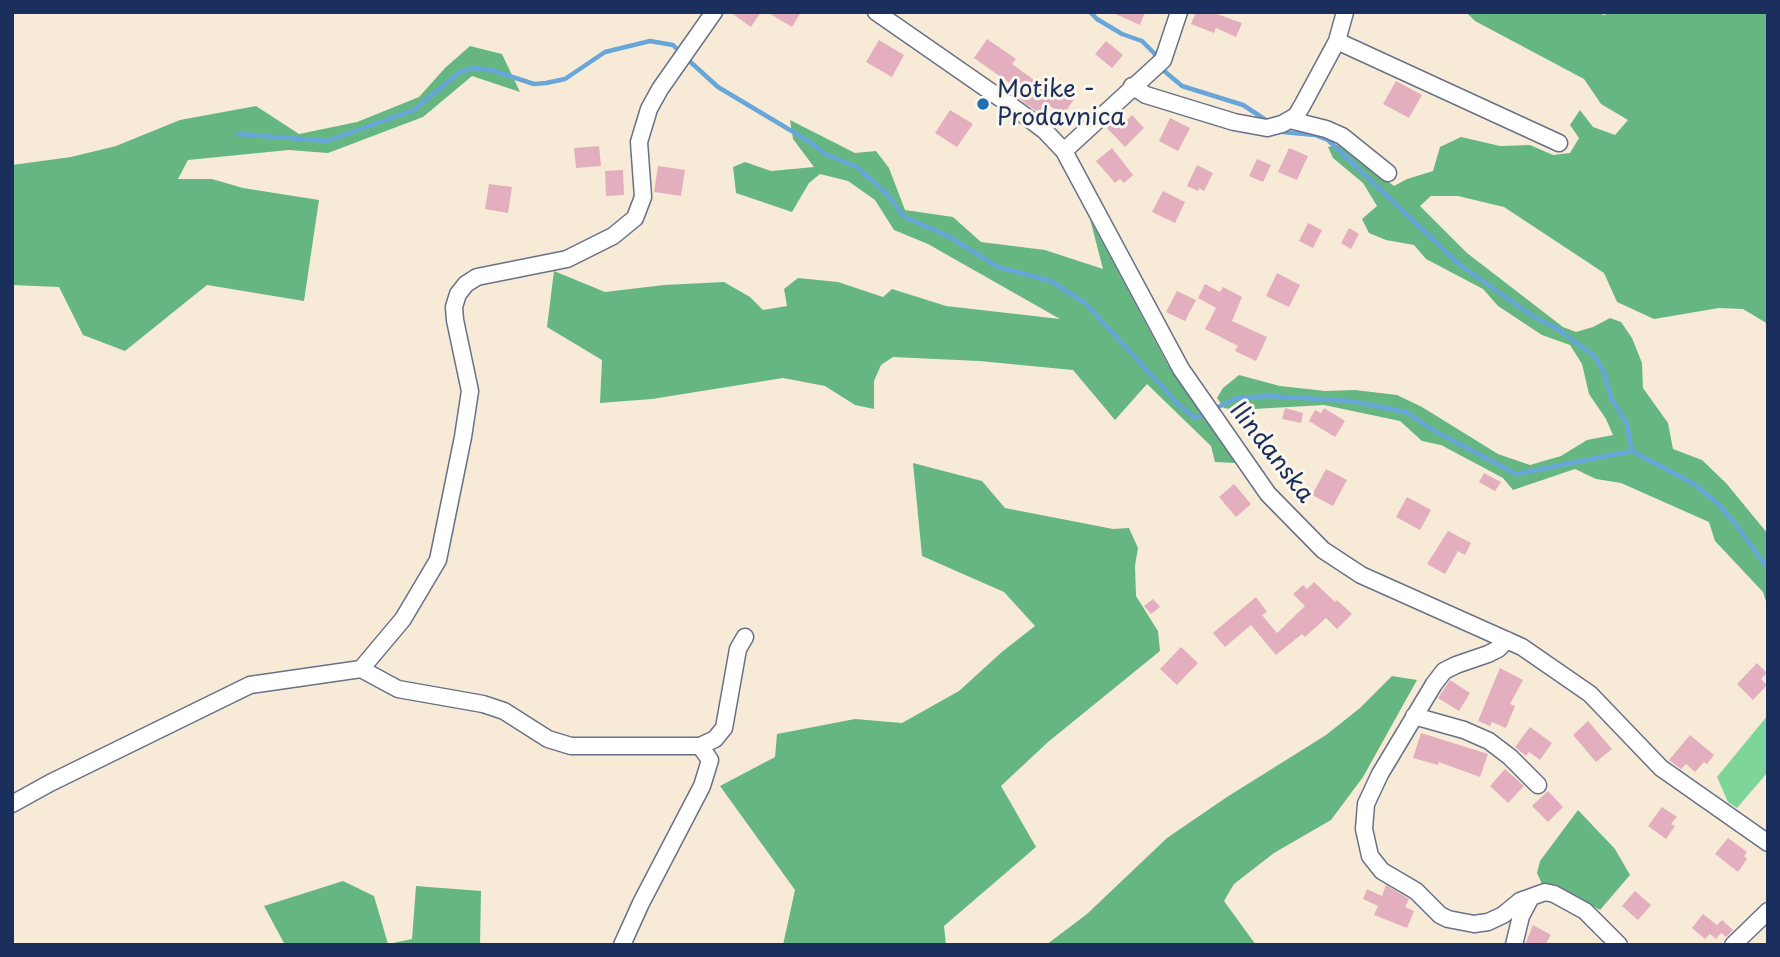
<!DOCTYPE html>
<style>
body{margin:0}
#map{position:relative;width:1780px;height:957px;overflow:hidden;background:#f7ebd7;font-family:"Playpen Sans",sans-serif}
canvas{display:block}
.frame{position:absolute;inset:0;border:14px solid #1b2f5e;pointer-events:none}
</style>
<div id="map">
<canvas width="1780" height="957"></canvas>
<div class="frame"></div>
</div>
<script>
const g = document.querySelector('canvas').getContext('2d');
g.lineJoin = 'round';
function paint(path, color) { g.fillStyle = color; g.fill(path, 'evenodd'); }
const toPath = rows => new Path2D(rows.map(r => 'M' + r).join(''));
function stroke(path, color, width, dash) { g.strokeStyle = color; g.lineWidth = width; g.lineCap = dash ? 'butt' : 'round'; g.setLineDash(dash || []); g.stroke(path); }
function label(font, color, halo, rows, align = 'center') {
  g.font = font + ' "Playpen Sans",sans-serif'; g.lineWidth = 6; g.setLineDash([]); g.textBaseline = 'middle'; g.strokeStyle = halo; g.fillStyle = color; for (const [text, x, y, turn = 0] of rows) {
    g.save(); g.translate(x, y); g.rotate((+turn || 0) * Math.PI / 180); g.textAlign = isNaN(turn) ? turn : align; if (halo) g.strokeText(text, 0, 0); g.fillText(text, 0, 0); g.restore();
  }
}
paint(toPath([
 [1768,715,1768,772,1737,808,1728,802,1717,777]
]), '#7dd59a');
paint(toPath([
 [1466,12,1595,12,1604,15,1610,12,1768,12,1768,324,1743,309,1719,308,1654,319,1617,302,1604,273,1504,207,1458,196,1431,196,1420,206,1467,253,1563,327,1576,332,1593,327,1610,318,1621,322,1632,338,1642,363,1643,388,1668,423,1673,449,1702,460,1726,483,1768,534,1768,608,1763,592,1715,541,1709,522,1621,483,1596,479,1575,469,1513,490,1503,478,1441,445,1422,441,1400,421,1324,405,1236,410,1224,408,1217,398,1223,388,1239,375,1280,386,1325,391,1355,390,1397,395,1422,407,1498,454,1530,465,1561,456,1587,440,1613,435,1606,419,1589,394,1582,364,1570,345,1542,335,1498,306,1483,289,1426,259,1414,245,1386,240,1369,233,1362,219,1377,206,1363,183,1333,158,1328,147,1340,144,1394,186,1407,179,1433,171,1440,147,1461,137,1500,146,1530,145,1553,155,1570,153,1579,138,1570,125,1580,110,1593,127,1615,135,1628,120,1601,104,1584,79,1475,21],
 [470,46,502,54,520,92,472,76,423,117,328,153,289,150,188,160,178,179,212,179,243,188,319,200,304,301,207,285,125,351,83,335,59,287,12,285,12,165,71,157,116,146,180,120,256,106,299,134,357,122,419,97,445,68],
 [790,120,855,153,876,151,889,168,905,210,953,217,981,242,1045,250,1103,269,1090,219,1168,365,1235,463,1215,462,1211,446,1147,384,1115,420,1073,370,979,361,893,357,881,365,874,381,874,409,855,405,825,386,783,378,652,399,600,403,602,360,547,327,554,271,605,292,664,285,724,282,750,297,763,310,787,306,784,289,798,278,838,282,883,297,892,289,946,306,1060,319,928,244,894,230,875,200,848,181,820,174,809,183,792,212,736,193,733,167,745,162,771,171,814,167,793,139],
 [913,463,982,481,1005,508,1113,529,1129,528,1138,548,1135,566,1136,596,1158,631,1160,651,1048,742,1001,786,1036,847,944,926,946,945,783,945,795,890,720,786,775,757,777,734,855,719,902,723,959,691,1003,651,1035,626,1004,592,922,556],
 [1392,676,1417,680,1363,777,1331,820,1274,853,1234,884,1224,901,1256,945,1046,945,1087,914,1167,838,1227,797,1326,735,1360,708],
 [1578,810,1615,849,1630,875,1600,910,1577,897,1542,884,1537,873,1540,861],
 [343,881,374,896,388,944,412,939,416,886,481,891,480,945,285,945,264,906]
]), '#66b682');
stroke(toPath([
 [1090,12,1097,19,1122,34,1142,41,1154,53,1163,70,1182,86,1243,105,1269,122],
 [686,58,718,87,810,142,825,154,857,167,888,195,904,217,948,236,998,267,1051,281,1085,303,1179,405,1195,418,1206,413],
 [1279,129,1283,132,1315,135,1328,140,1460,265,1534,317,1558,329,1594,356,1604,372,1611,398,1627,424,1632,451],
 [238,134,327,141,414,110,460,72,474,68,491,70,534,84,546,83,565,79,605,52,650,41,673,45,680,52],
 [1214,409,1237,398,1268,396,1350,401,1406,412,1433,430,1516,474,1632,451],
 [1632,451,1694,484,1716,502,1734,522,1768,569]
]), '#68a6da', 4.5);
paint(toPath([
 [730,12,761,12,751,27],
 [767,12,801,12,792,27],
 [1111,12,1145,12,1140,25],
 [1196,12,1211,12,1242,23,1236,37,1216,28,1214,33,1191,24],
 [987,39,1016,59,1012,64,1034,80,1036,77,1053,90,1058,82,1077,94,1064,115,1050,106,1043,116,1007,90,1011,84,974,58],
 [879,40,904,55,892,77,866,62],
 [1106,41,1123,55,1112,68,1095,54],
 [1396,81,1422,95,1409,118,1383,104],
 [950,110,973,124,957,147,935,133],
 [1132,115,1144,128,1125,147,1107,128,1119,117,1124,123],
 [1170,118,1190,128,1178,151,1159,141],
 [599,146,601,166,576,168,574,148],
 [1112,148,1133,175,1124,183,1120,179,1115,183,1096,161],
 [1289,148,1308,156,1297,180,1278,172],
 [1257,159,1271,165,1263,182,1249,176],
 [1197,165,1213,173,1204,191,1199,188,1198,191,1187,186],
 [658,166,685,170,681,196,654,192],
 [623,170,624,195,606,196,605,171],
 [489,184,512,187,508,213,485,209],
 [1163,191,1185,202,1175,223,1152,212],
 [1308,223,1322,230,1313,248,1299,241],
 [1349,228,1359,234,1351,249,1341,243],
 [1277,273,1300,285,1289,307,1266,296],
 [1205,284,1220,292,1223,287,1242,297,1232,321,1267,337,1256,361,1235,351,1238,346,1205,329,1216,308,1198,298],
 [1177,291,1196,300,1185,321,1166,312],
 [1285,408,1303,413,1301,423,1282,419],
 [1324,408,1345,421,1335,437,1309,421,1315,410,1321,413],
 [1326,469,1347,480,1333,506,1312,495],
 [1484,473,1501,482,1495,491,1479,482],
 [1234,484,1251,504,1236,517,1219,497],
 [1407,497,1431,510,1420,530,1396,517],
 [1448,531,1471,543,1465,555,1458,551,1445,574,1427,564],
 [1314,582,1335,602,1337,600,1352,614,1337,629,1326,618,1305,637,1302,634,1276,655,1251,625,1225,647,1213,633,1256,597,1267,612,1262,615,1277,633,1305,606,1293,594,1303,585,1307,589],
 [1153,599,1160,607,1151,614,1144,606],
 [1181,647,1198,663,1177,685,1160,669],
 [1757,663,1767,673,1761,679,1767,685,1753,700,1737,684],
 [1500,668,1523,680,1510,704,1515,706,1506,728,1492,722,1490,726,1478,721],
 [1450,680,1470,693,1459,711,1438,698],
 [1588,721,1612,749,1596,762,1573,735],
 [1530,727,1552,743,1540,760,1529,752,1526,756,1515,747],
 [1421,733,1488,754,1480,777,1439,762,1438,765,1413,758],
 [1690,735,1714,755,1707,764,1704,762,1695,772,1686,764,1681,769,1669,760],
 [1505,769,1524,786,1508,803,1490,786],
 [1548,791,1563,807,1548,822,1532,806],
 [1662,807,1677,817,1671,824,1675,826,1666,839,1648,826],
 [1728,838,1747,852,1744,856,1747,859,1738,872,1715,854],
 [1386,885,1409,899,1405,907,1414,911,1407,928,1374,915,1378,906,1363,899,1367,889,1382,896],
 [1635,891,1651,905,1638,920,1622,906],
 [1703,914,1717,925,1722,920,1733,930,1726,937,1721,933,1716,939,1710,934,1705,939,1692,928],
 [1533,925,1551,935,1545,945,1525,945]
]), '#e3aebe');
const minor = toPath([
 [876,12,1020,112,1045,131,1064,151,1181,369,1268,494,1323,550,1361,575,1522,647,1590,694,1661,768,1768,843],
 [1337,41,1559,143],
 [1132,86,1146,95,1234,122,1267,128,1282,124,1296,116,1303,104,1337,41,1345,12],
 [1290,120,1326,129,1342,136,1388,173],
 [1064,151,1163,60,1179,12],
 [1507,640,1498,649,1488,654,1456,665,1444,671,1434,684,1380,774,1366,804,1364,829,1370,856,1382,871,1416,891,1440,915,1448,919,1474,924,1488,922,1503,915,1520,901,1545,892,1554,894,1585,911,1619,945],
 [361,669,398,689,483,704,504,711,548,739,571,746,700,746],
 [1414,716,1464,730,1489,741,1510,757,1538,785],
 [12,804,50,783,250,685,361,669,403,619,438,560,463,437,470,391,455,320,454,307,458,294,466,284,477,277,567,259,613,236,635,218,643,197,639,142,649,109,660,89,714,12],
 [622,945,641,903,702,786,710,760,700,746,715,739,724,728,738,649,745,637],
 [1514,945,1521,916,1530,899],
 [1733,945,1768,911]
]);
stroke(minor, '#687188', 19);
stroke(minor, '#fff', 16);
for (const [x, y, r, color] of [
 [983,104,7,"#1f6fb2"]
]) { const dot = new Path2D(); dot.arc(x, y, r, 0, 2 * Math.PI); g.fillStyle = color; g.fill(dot); stroke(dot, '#fbf7ec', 2.5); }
label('24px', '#1b2f5e', '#fbf7ec', [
 ["Motike -",997,90],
 ["Prodavnica",997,118]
], 'left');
label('24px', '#1b2f5e', '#fbf7ec', [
 ["Ilindanska",1271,453,52]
]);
</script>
